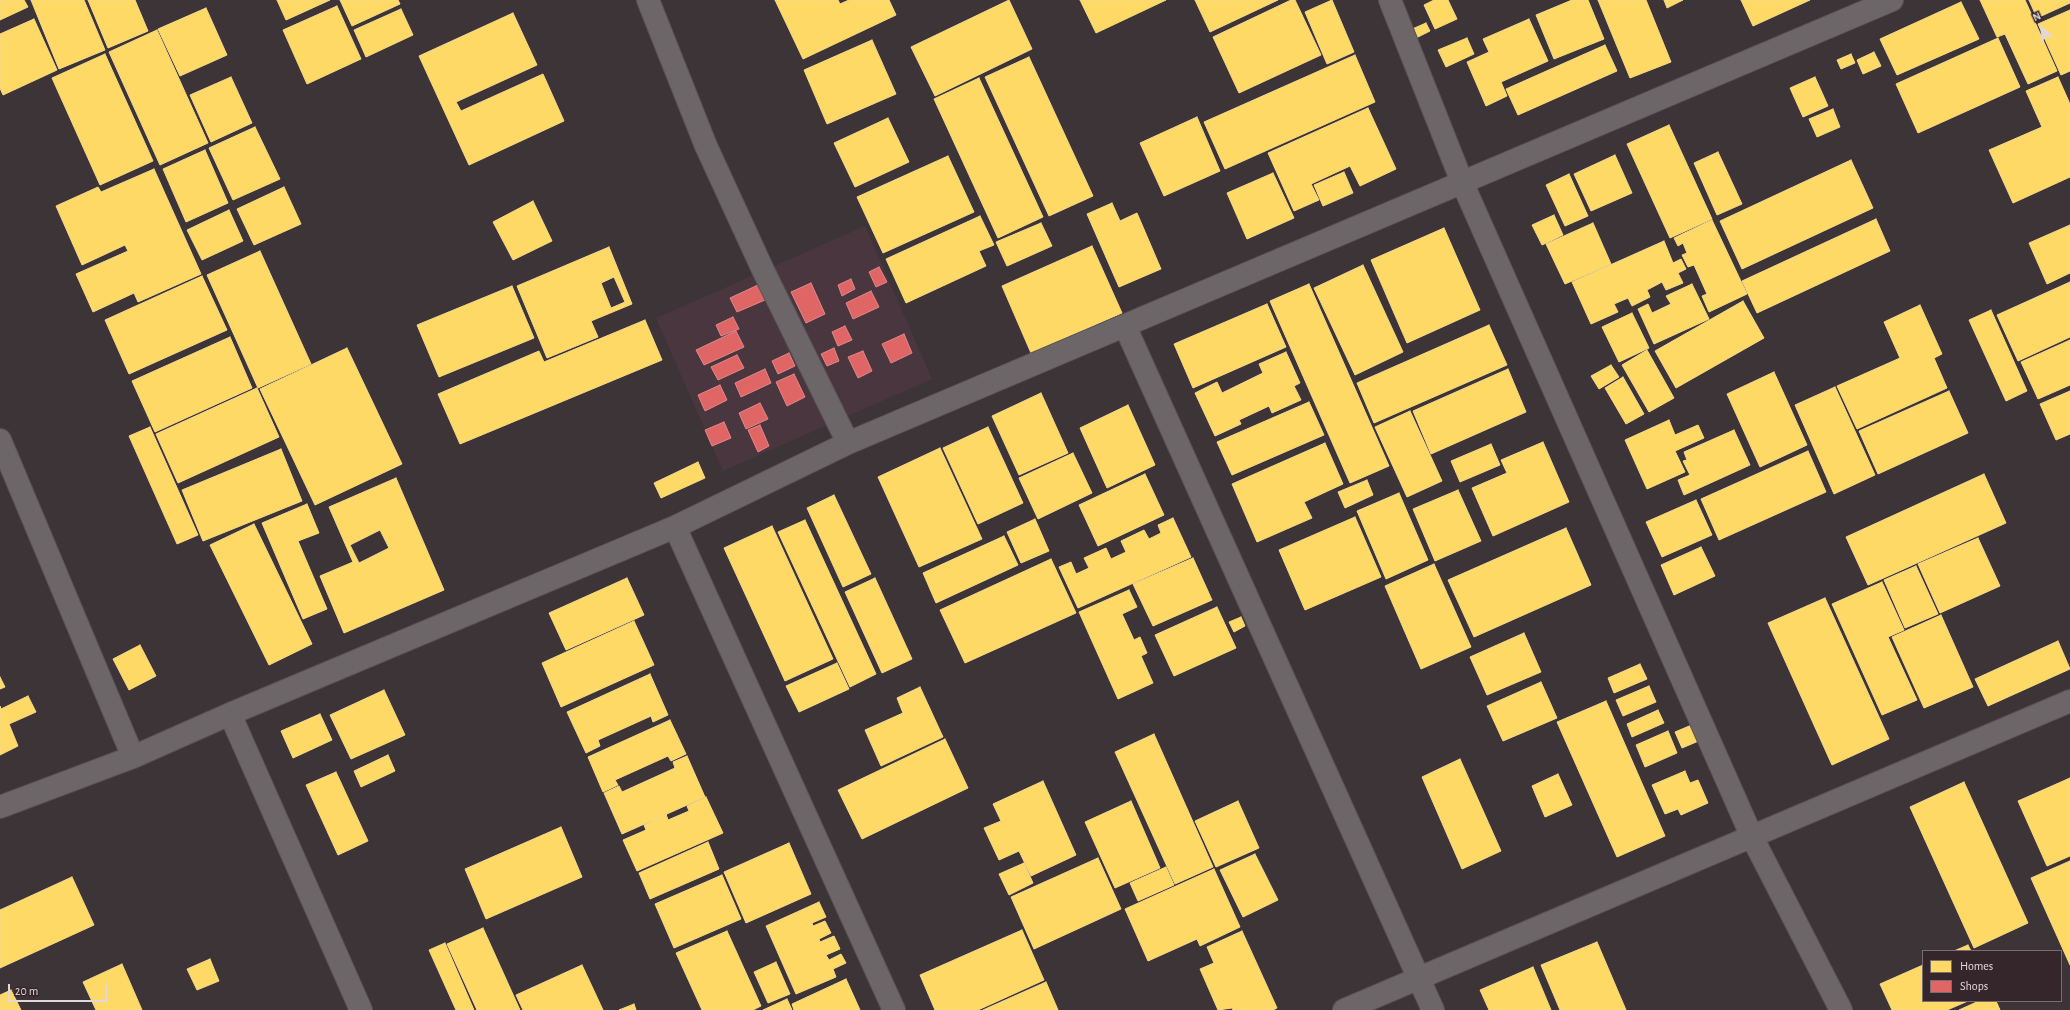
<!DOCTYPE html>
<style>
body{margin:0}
#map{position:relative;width:2070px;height:1010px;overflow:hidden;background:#3c3437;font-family:"Alegreya Sans",sans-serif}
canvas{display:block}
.legend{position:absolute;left:1922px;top:950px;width:140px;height:52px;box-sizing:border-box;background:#35262c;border:1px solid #7a6d72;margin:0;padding:5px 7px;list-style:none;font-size:12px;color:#e2d8dc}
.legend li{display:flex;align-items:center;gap:8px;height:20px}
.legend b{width:20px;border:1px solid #7a6d72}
.north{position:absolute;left:2022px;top:8px;width:40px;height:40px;-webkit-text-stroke:3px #35262c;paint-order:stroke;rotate:335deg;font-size:11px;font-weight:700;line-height:16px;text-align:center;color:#e2d8dc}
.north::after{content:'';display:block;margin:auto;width:14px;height:18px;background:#e2d8dc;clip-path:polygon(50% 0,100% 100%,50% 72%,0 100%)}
.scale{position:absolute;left:8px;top:984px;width:99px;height:18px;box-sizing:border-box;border:2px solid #e2d8dc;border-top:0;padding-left:5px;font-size:12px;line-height:14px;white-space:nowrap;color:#e2d8dc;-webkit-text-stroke:3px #35262c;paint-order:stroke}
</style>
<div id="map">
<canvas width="2070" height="1010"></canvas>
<ul class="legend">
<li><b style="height:11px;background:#ffd966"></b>Homes</li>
<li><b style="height:11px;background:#e06666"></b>Shops</li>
</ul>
<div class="north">N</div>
<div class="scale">20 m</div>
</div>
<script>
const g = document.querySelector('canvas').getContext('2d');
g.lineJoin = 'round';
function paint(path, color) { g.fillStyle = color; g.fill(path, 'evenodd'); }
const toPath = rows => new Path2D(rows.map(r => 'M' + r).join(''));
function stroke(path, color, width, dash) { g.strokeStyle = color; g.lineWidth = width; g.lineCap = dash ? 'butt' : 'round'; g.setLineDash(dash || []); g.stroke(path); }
paint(toPath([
 [865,226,932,379,723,471,656,318]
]), '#4a363f');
const homes = toPath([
 [0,0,24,0,28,7,0,20,0,0],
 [31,0,84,0,105,50,59,69,31,0],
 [88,0,135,0,148,31,108,48,88,0],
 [277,0,330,0,286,20,277,0],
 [340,0,398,0,400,4,352,26,340,0],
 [775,0,838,0,840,4,849,0,889,0,896,15,803,59,775,0],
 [1009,0,1032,49,935,96,911,47,1009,0],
 [1080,0,1166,0,1096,33,1080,0],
 [1195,0,1278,0,1210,32,1195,0],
 [1291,0,1295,0,1321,55,1239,93,1213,37,1291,0],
 [1332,0,1354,52,1327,64,1305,12,1332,0],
 [1434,0,1448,0,1457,19,1435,29,1424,5,1434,0],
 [1572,0,1588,0,1604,39,1554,59,1536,15,1572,0],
 [1598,0,1646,0,1671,62,1630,78,1598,0],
 [1664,0,1683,0,1667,8,1664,0],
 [1741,0,1810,0,1753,26,1741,0],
 [1980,0,2025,0,2057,71,2028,84,2005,34,1997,37,1980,0],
 [2029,0,2070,0,2070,3,2037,18,2029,0],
 [1961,2,1979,39,1897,75,1880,39,1961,2],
 [337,6,361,59,307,84,283,30,337,6],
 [206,8,227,55,180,76,158,29,206,8],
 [401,9,413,35,366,57,354,30,401,9],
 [2070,10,2070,71,2061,75,2038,24,2070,10],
 [513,13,537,65,456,102,461,111,543,74,564,121,469,165,419,56,513,13],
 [34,19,57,70,3,95,0,88,0,34,34,19],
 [1529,19,1548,61,1501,82,1507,96,1486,106,1467,62,1489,52,1483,39,1529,19],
 [1426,23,1430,31,1414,39,1410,30,1426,23],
 [157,30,208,143,160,165,109,52,157,30],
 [1467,38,1474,54,1446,67,1438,50,1467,38],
 [1998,38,2020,87,1918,133,1896,84,1998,38],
 [872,40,896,94,827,124,804,70,872,40],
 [1605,45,1617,71,1518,115,1506,89,1605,45],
 [1874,52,1881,66,1863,74,1857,60,1874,52],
 [105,54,153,161,100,185,52,78,105,54],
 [1851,54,1855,63,1841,69,1837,60,1851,54],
 [1355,55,1375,102,1225,169,1204,122,1355,55],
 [1029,57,1093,196,1049,216,985,77,1029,57],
 [231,77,252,123,211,142,190,95,231,77],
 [1815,77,1828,106,1803,117,1790,88,1815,77],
 [2058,77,2070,104,2070,177,2013,203,1989,150,2042,127,2026,91,2058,77],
 [979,78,1043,217,998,238,934,99,979,78],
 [1368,108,1396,169,1360,186,1350,166,1311,184,1319,200,1294,211,1268,153,1368,108],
 [1833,109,1840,127,1817,137,1809,119,1833,109],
 [1197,117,1220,171,1164,196,1140,143,1197,117],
 [888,118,909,162,855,187,834,143,888,118],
 [1669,125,1712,219,1670,238,1627,144,1669,125],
 [255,127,280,179,233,200,209,148,255,127],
 [205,150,228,203,186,222,163,169,205,150],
 [1718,152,1742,204,1717,215,1694,163,1718,152],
 [1615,155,1632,193,1591,211,1574,174,1615,155],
 [948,156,974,212,883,253,857,197,948,156],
 [1851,160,1873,208,1742,269,1720,221,1851,160],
 [154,169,201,274,138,302,134,293,93,312,76,274,128,251,125,245,82,265,56,206,98,187,101,192,154,169],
 [1344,172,1353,193,1323,206,1314,185,1344,172],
 [1273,173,1294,218,1247,239,1227,193,1273,173],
 [1569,174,1588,216,1565,226,1546,185,1569,174],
 [284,187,301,224,254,245,237,209,284,187],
 [533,201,552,241,513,260,493,222,533,201],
 [1112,203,1120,221,1137,213,1161,269,1119,287,1087,214,1112,203],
 [229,210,243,241,202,260,187,230,229,210],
 [1554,215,1563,235,1542,245,1532,225,1554,215],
 [980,216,994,245,979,251,986,266,906,303,886,259,980,216],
 [1876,219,1890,251,1757,313,1742,281,1876,219],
 [1712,220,1747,294,1709,312,1702,296,1707,294,1694,265,1688,267,1682,255,1687,253,1683,243,1678,246,1674,238,1712,220],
 [1041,223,1052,246,1007,266,996,242,1041,223],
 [1593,223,1611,264,1565,284,1546,244,1593,223],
 [2070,225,2070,273,2047,284,2029,243,2070,225],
 [1444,228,1480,310,1407,343,1371,260,1444,228],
 [1664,241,1673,263,1681,259,1686,269,1678,273,1683,283,1666,290,1662,282,1647,290,1650,297,1632,306,1628,298,1614,304,1618,312,1591,324,1572,282,1664,241],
 [1092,246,1122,313,1031,353,1002,286,1092,246],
 [609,247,632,304,591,321,598,337,547,358,517,286,609,247],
 [614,277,625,302,611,308,601,283,614,277],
 [260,251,311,364,258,388,207,275,260,251],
 [1363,265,1403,352,1355,375,1314,288,1363,265],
 [202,276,227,330,129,374,105,320,202,276],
 [2070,282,2070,337,2018,361,1997,315,2070,282],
 [1309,284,1389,466,1350,483,1270,301,1309,284],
 [1692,284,1709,319,1654,344,1638,309,1648,304,1652,313,1671,304,1666,296,1692,284],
 [512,286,534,338,439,377,417,325,512,286],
 [1743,301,1764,338,1676,388,1655,351,1743,301],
 [1267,304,1286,347,1193,388,1174,344,1267,304],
 [1920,305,1942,354,1934,358,1947,388,1857,429,1837,386,1900,358,1884,322,1920,305],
 [1991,310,2027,391,2006,401,1969,320,1991,310],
 [1632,313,1649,348,1619,362,1602,327,1632,313],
 [645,320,662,360,460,444,438,394,539,351,544,362,645,320],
 [1489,325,1507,365,1374,423,1357,383,1489,325],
 [230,337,252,388,155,432,132,381,230,337],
 [2070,340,2070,385,2038,399,2021,362,2070,340],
 [347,348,402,464,315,505,260,389,347,348],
 [1647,350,1674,398,1649,412,1622,365,1647,350],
 [1286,352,1300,383,1294,386,1301,400,1272,413,1269,406,1239,420,1241,424,1215,436,1195,393,1217,382,1222,393,1263,373,1259,364,1286,352],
 [1611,365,1619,377,1599,389,1591,376,1611,365],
 [1508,369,1526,412,1431,454,1413,411,1508,369],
 [1774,372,1807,445,1760,467,1727,394,1774,372],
 [1623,377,1644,414,1626,424,1605,388,1623,377],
 [1835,387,1875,475,1834,494,1795,405,1835,387],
 [257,388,279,437,178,483,156,434,257,388],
 [1949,391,1968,433,1878,474,1859,431,1949,391],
 [2070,391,2070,434,2056,440,2040,404,2070,391],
 [1041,393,1068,453,1019,475,992,416,1041,393],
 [1309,402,1324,435,1232,475,1217,442,1309,402],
 [1128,405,1155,465,1107,488,1080,428,1128,405],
 [1410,411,1442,481,1407,497,1375,427,1410,411],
 [1669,420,1675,435,1698,425,1704,438,1675,451,1685,472,1647,489,1625,440,1669,420],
 [150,427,198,535,177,544,129,436,150,427],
 [988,427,1023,503,978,524,943,448,988,427],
 [1734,430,1750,465,1684,495,1678,480,1690,475,1683,461,1687,460,1684,452,1734,430],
 [1543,442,1569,502,1493,536,1472,488,1507,473,1501,460,1543,442],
 [1325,443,1343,484,1304,502,1312,518,1257,542,1232,484,1325,443],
 [1491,444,1500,465,1460,482,1451,461,1491,444],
 [940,448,982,539,919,567,878,477,940,448],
 [281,449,302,501,203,541,182,490,281,449],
 [1808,451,1826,492,1719,540,1701,499,1808,451],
 [1073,453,1092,493,1038,519,1019,478,1073,453],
 [698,462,705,478,661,498,654,483,698,462],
 [1145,474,1164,515,1098,546,1079,505,1145,474],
 [1984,474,2006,523,1868,585,1846,537,1984,474],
 [396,478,444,590,344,633,320,576,353,562,329,507,396,478],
 [380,530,389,548,359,563,350,545,380,530],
 [1367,480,1373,495,1345,508,1338,492,1367,480],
 [1458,490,1481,541,1435,561,1413,509,1458,490],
 [1399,493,1428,560,1386,579,1357,511,1399,493],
 [834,495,871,574,843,587,807,508,834,495],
 [1696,500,1712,535,1662,557,1646,522,1696,500],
 [307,504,319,533,298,541,327,609,303,619,262,523,307,504],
 [1355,517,1381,577,1305,610,1279,550,1355,517],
 [1173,518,1191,557,1078,608,1059,567,1071,562,1076,574,1089,568,1084,558,1106,548,1111,559,1126,552,1121,541,1144,530,1149,539,1161,533,1158,525,1173,518],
 [1035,519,1049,551,1021,563,1007,532,1035,519],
 [805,520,876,674,850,687,778,532,805,520],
 [254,524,312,644,269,665,210,545,254,524],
 [772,526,833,659,785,681,724,548,772,526],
 [1566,528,1591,585,1474,637,1448,580,1566,528],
 [1004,536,1018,565,936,603,923,573,1004,536],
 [1978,538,2000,586,1940,613,1918,564,1978,538],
 [1701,547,1715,576,1674,595,1661,565,1701,547],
 [1193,558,1212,600,1153,626,1133,584,1193,558],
 [1051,559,1076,613,965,663,940,610,1051,559],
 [1434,564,1471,647,1421,669,1385,586,1434,564],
 [1916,566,1938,614,1905,628,1884,580,1916,566],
 [627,578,644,615,566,650,549,613,627,578],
 [875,578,912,659,882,673,845,592,875,578],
 [1882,582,1904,630,1888,637,1917,700,1882,715,1832,604,1882,582],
 [1129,590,1137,607,1122,614,1134,640,1140,637,1147,653,1141,656,1153,683,1118,699,1079,612,1129,590],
 [1825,598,1889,739,1832,765,1768,623,1825,598],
 [1217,607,1236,648,1174,676,1155,635,1217,607],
 [1941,615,1973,687,1924,708,1892,637,1941,615],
 [1241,617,1245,626,1234,632,1229,622,1241,617],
 [634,621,654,665,561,707,542,663,634,621],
 [1524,633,1541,672,1487,695,1470,657,1524,633],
 [2058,641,2070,669,1988,706,1975,679,2058,641],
 [140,645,156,676,129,690,113,659,140,645],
 [837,663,849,689,799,712,786,686,837,663],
 [1640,664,1647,679,1614,693,1608,678,1640,664],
 [650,674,668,715,653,722,651,716,598,740,600,746,586,753,567,712,650,674],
 [0,677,5,687,0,689,0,677],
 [1541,682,1557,718,1503,741,1487,706,1541,682],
 [1649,686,1656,702,1623,716,1616,700,1649,686],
 [920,687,943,737,881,766,865,730,903,713,897,698,920,687],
 [384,690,405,735,351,759,330,715,384,690],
 [28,696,36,712,9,724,18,746,0,755,0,706,1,709,28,696],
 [1606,701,1665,836,1617,857,1557,722,1606,701],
 [1658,710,1664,723,1632,737,1627,724,1658,710],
 [320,714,332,740,293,758,281,731,320,714],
 [670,720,686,754,671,761,668,756,615,780,618,785,603,792,588,757,670,720],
 [1694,724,1701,740,1682,748,1675,732,1694,724],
 [1668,731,1677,753,1645,767,1636,745,1668,731],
 [1154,734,1213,867,1175,884,1115,752,1154,734],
 [945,739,968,788,862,839,838,790,945,739],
 [388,755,395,771,361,787,354,771,388,755],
 [687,756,705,797,622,834,604,793,619,786,622,792,675,768,673,762,687,756],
 [1460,759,1501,851,1462,869,1422,777,1460,759],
 [1685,771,1690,783,1698,780,1708,803,1681,815,1678,809,1665,814,1652,785,1685,771],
 [336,772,368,841,338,855,306,785,336,772],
 [1558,774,1572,805,1545,817,1532,786,1558,774],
 [2070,778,2070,856,2047,866,2018,801,2070,778],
 [1043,781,1076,855,1031,876,1019,851,999,860,984,828,1001,821,993,804,1043,781],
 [1964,782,2028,923,1974,948,1910,807,1964,782],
 [706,797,723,833,637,871,623,840,646,830,644,825,666,814,668,820,689,811,687,806,706,797],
 [1131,801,1160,868,1115,888,1085,822,1131,801],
 [1238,801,1259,848,1216,867,1195,821,1238,801],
 [561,827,582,877,486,919,465,869,561,827],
 [708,842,719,869,650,899,639,873,708,842],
 [789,843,811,894,746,923,724,872,789,843],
 [1255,854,1278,900,1243,917,1220,870,1255,854],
 [1098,858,1121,909,1034,949,1011,897,1098,858],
 [2070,861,2070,965,2031,878,2070,861],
 [1024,863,1033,883,1009,895,999,874,1024,863],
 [1166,867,1174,885,1138,901,1130,883,1166,867],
 [1214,869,1240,927,1200,946,1197,939,1148,961,1125,909,1214,869],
 [722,875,741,919,674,948,655,904,722,875],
 [72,877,94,925,0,968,0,910,72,877],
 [819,902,826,917,812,923,813,926,825,921,831,933,819,939,820,942,834,936,840,949,826,955,829,960,841,954,846,963,833,969,836,977,796,994,766,926,819,902],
 [483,928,520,1010,477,1010,447,944,483,928],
 [1022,930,1044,980,978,1010,935,1010,920,975,1022,930],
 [727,931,761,1006,753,1010,702,1010,676,953,727,931],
 [1242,931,1277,1008,1273,1010,1233,1010,1232,1008,1218,1010,1200,969,1214,963,1207,947,1242,931],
 [1597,942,1626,1010,1560,1010,1541,965,1597,942],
 [445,943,474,1010,456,1010,429,950,445,943],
 [1968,945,1971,951,1954,951,1968,945],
 [210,959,219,981,197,990,187,969,210,959],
 [776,962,790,994,768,1003,754,972,776,962],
 [122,964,142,1010,96,1010,83,982,122,964],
 [582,965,603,1010,523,1010,516,995,582,965],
 [1923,965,1923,1001,1968,1001,1947,1010,1892,1010,1880,984,1923,965],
 [1533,967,1551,1010,1489,1010,1480,990,1533,967],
 [846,979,860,1010,794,1010,792,1004,846,979],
 [1046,982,1058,1010,983,1010,1046,982],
 [11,990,21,1010,0,1010,0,995,11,990],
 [787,999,792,1010,763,1010,787,999],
 [1979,1001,1996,1001,2000,1010,1959,1010,1979,1001],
 [634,1004,636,1010,619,1010,634,1004]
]);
paint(homes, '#ffd966');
stroke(homes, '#f6d989', 1);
const shops = toPath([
 [879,267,887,282,876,287,869,272,879,267],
 [851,279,855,289,842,296,838,285,851,279],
 [811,283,825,314,806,323,791,292,811,283],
 [758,285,765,300,737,312,730,298,758,285],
 [871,291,879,307,853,319,846,303,871,291],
 [733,317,739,329,721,336,716,325,733,317],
 [845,326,852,340,838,346,832,332,845,326],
 [736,331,744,347,704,365,696,350,736,331],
 [904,334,912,353,891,363,882,344,904,334],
 [834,348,839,361,827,366,821,354,834,348],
 [863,351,872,371,858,378,848,357,863,351],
 [789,353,795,366,778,374,772,361,789,353],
 [737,355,744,368,718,380,711,367,737,355],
 [765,369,771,383,741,397,735,383,765,369],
 [794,374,805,397,787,406,776,382,794,374],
 [720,385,727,400,705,411,698,395,720,385],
 [760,403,768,419,746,429,739,413,760,403],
 [724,422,731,438,712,446,705,430,724,422],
 [760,425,769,446,758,452,748,430,760,425]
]);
paint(shops, '#e06666');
stroke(shops, '#e18889', 1);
const minor = toPath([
 [648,0,706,146,763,270,848,443],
 [1390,0,1462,182,1752,837,1841,1010],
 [1125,326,1433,1010],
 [0,440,133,757],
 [675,527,894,1010],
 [230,714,361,1010],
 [0,807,133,757,230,714,675,527,848,443,1892,0],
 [1344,1010,2070,701]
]);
stroke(minor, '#585155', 24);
stroke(minor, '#6c6668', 22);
</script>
